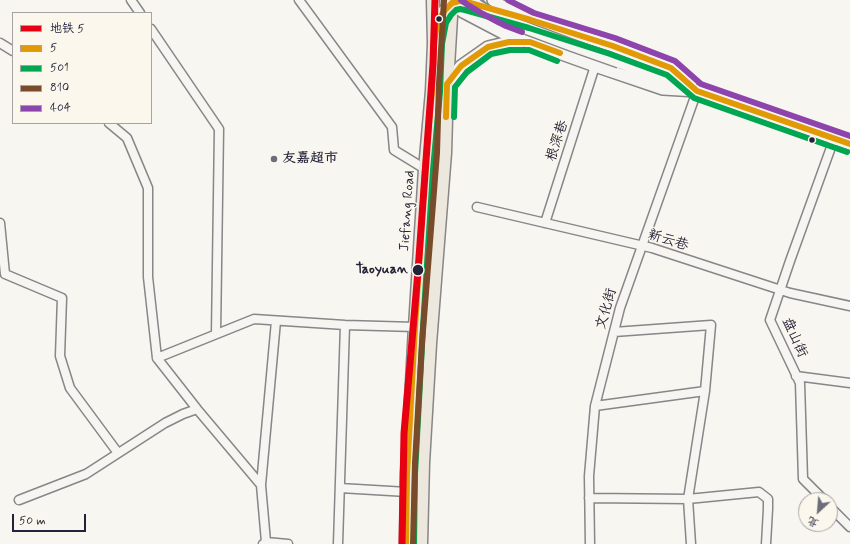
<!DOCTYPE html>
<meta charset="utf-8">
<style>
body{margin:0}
#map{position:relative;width:850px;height:544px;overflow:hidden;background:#f8f6f0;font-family:Mynerve,"LXGW WenKai TC",sans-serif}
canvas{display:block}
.legend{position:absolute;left:12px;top:12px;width:140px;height:112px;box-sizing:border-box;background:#fbf7ec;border:1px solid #a4a2a5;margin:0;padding:5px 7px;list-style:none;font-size:12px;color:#22223b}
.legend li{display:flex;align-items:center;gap:8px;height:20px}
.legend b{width:20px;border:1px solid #a4a2a5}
.north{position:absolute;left:798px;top:492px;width:40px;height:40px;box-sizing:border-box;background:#fbf7ec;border:1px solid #a4a2a5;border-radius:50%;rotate:206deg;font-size:11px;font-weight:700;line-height:16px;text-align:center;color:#22223b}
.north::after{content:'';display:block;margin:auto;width:14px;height:18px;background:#6d6c7a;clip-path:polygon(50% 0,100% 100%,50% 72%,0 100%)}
.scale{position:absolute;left:12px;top:514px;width:74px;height:18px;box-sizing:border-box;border:2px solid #22223b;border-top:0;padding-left:5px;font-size:12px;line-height:14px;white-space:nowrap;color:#22223b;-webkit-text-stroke:3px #fbf7ec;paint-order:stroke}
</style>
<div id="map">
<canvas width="850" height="544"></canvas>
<ul class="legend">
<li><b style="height:5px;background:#e60012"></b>地铁 5</li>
<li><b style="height:5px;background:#e29906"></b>5</li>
<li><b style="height:5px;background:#00a651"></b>501</li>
<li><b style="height:5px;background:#7a4b2a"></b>810</li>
<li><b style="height:5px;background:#8e44ad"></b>404</li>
</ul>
<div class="north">北</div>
<div class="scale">50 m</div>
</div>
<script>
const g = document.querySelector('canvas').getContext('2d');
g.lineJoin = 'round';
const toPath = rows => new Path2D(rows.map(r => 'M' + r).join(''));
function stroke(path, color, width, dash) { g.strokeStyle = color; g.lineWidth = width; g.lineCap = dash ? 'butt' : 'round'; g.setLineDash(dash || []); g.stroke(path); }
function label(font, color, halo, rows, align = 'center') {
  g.font = font + ' Mynerve,"LXGW WenKai TC",sans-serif'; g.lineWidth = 3; g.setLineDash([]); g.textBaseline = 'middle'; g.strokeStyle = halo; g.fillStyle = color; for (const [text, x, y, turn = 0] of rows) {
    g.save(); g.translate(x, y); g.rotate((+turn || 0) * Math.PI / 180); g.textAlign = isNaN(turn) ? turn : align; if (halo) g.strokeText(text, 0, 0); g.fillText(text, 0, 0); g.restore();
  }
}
const minor = toPath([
 [131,0,140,13],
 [299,0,392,127,394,150,425,169],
 [151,29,219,129,216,334],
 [0,43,13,51],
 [109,123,127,138,148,188,148,277,157,358,254,319,345,325,415,327],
 [477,207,652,248,790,293,850,306],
 [0,223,5,274,62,298,60,356,70,388,118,453],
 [545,223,595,66],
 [614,332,711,325,705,391,688,499,691,544],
 [157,358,197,409,261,485,266,542],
 [796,376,850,383],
 [595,406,705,391],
 [261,485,276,321],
 [340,488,407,492],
 [589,498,688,499,759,492,768,499,768,509,766,544],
 [19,500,86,474,165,423,183,414,197,409],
 [824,500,803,479,800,383,770,320,790,261,834,139],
 [830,507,850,527],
 [263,544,266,542,288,544],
 [338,544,345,325],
 [590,544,589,476,595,406,620,308,697,91]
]);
const secondary = toPath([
 [450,0,452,3,463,12,503,33,595,66,663,89,697,91],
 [493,0,496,3,531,20,613,46,671,68,691,85],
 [435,33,437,24,442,13,452,3,459,1,480,6],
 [619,62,697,91,850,144],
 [447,84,461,66,488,47,509,42,521,42]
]);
const primary = toPath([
 [406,544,407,474,415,327,425,169,432,91,434,43,433,0],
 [421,544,423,463,430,344,445,153,447,84,452,0]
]);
stroke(minor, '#878688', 11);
stroke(secondary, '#878688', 14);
stroke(primary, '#878688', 15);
stroke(minor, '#f6f5f1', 8);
stroke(secondary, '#f6f5f1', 11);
stroke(primary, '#ede8dd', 12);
const secondaryBridge = toPath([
 [471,0,478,6,499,18,571,45,619,62]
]);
stroke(secondaryBridge, '#878688', 14, []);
stroke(secondaryBridge, '#f6f5f1', 11);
stroke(toPath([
 [446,117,447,84,461,66,488,47,509,42,530,42,560,53],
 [406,544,407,474,415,327,425,169,432,91,434,43,437,24,439,19,445,10,452,3,459,1,467,2,531,20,613,46,671,68,697,91,850,144]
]), '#e29906', 6);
stroke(toPath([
 [454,117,455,87,467,72,491,54,510,50,529,50,557,61],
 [414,544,415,474,423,327,433,170,440,92,442,44,446,23,451,15,456,10,460,9,465,10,529,28,610,54,667,75,694,98,847,152]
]), '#00a651', 6);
stroke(toPath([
 [413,544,415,463,422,343,437,153,439,84,444,0]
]), '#7a4b2a', 6);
stroke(toPath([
 [461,0,468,5,483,14,506,26,522,32],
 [508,0,534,13,615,38,675,61,701,84,850,136]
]), '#8e44ad', 6);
stroke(toPath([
 [402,544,404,433,418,271,433,64,435,0]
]), '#e60012', 7);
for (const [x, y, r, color] of [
 [439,19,3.5,"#22223b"],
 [812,140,3.5,"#22223b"],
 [274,159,4,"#6d6c7a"],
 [418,270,6,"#22223b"]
]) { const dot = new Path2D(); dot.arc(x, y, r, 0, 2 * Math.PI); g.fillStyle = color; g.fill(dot); stroke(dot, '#fbf7ec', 1.5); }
label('14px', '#22223b', '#fbf7ec', [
 ["根深巷",558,141,-72],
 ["Jiefang Road",408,211,-86],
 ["新云巷",668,241,17],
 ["文化街",607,309,-74],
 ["盘山街",794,338,66]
]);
label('bold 14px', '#22223b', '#fbf7ec', [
 ["友嘉超市",282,159]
], 'left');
label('bold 14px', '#22223b', '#fbf7ec', [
 ["Taoyuan",408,270]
], 'right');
</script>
